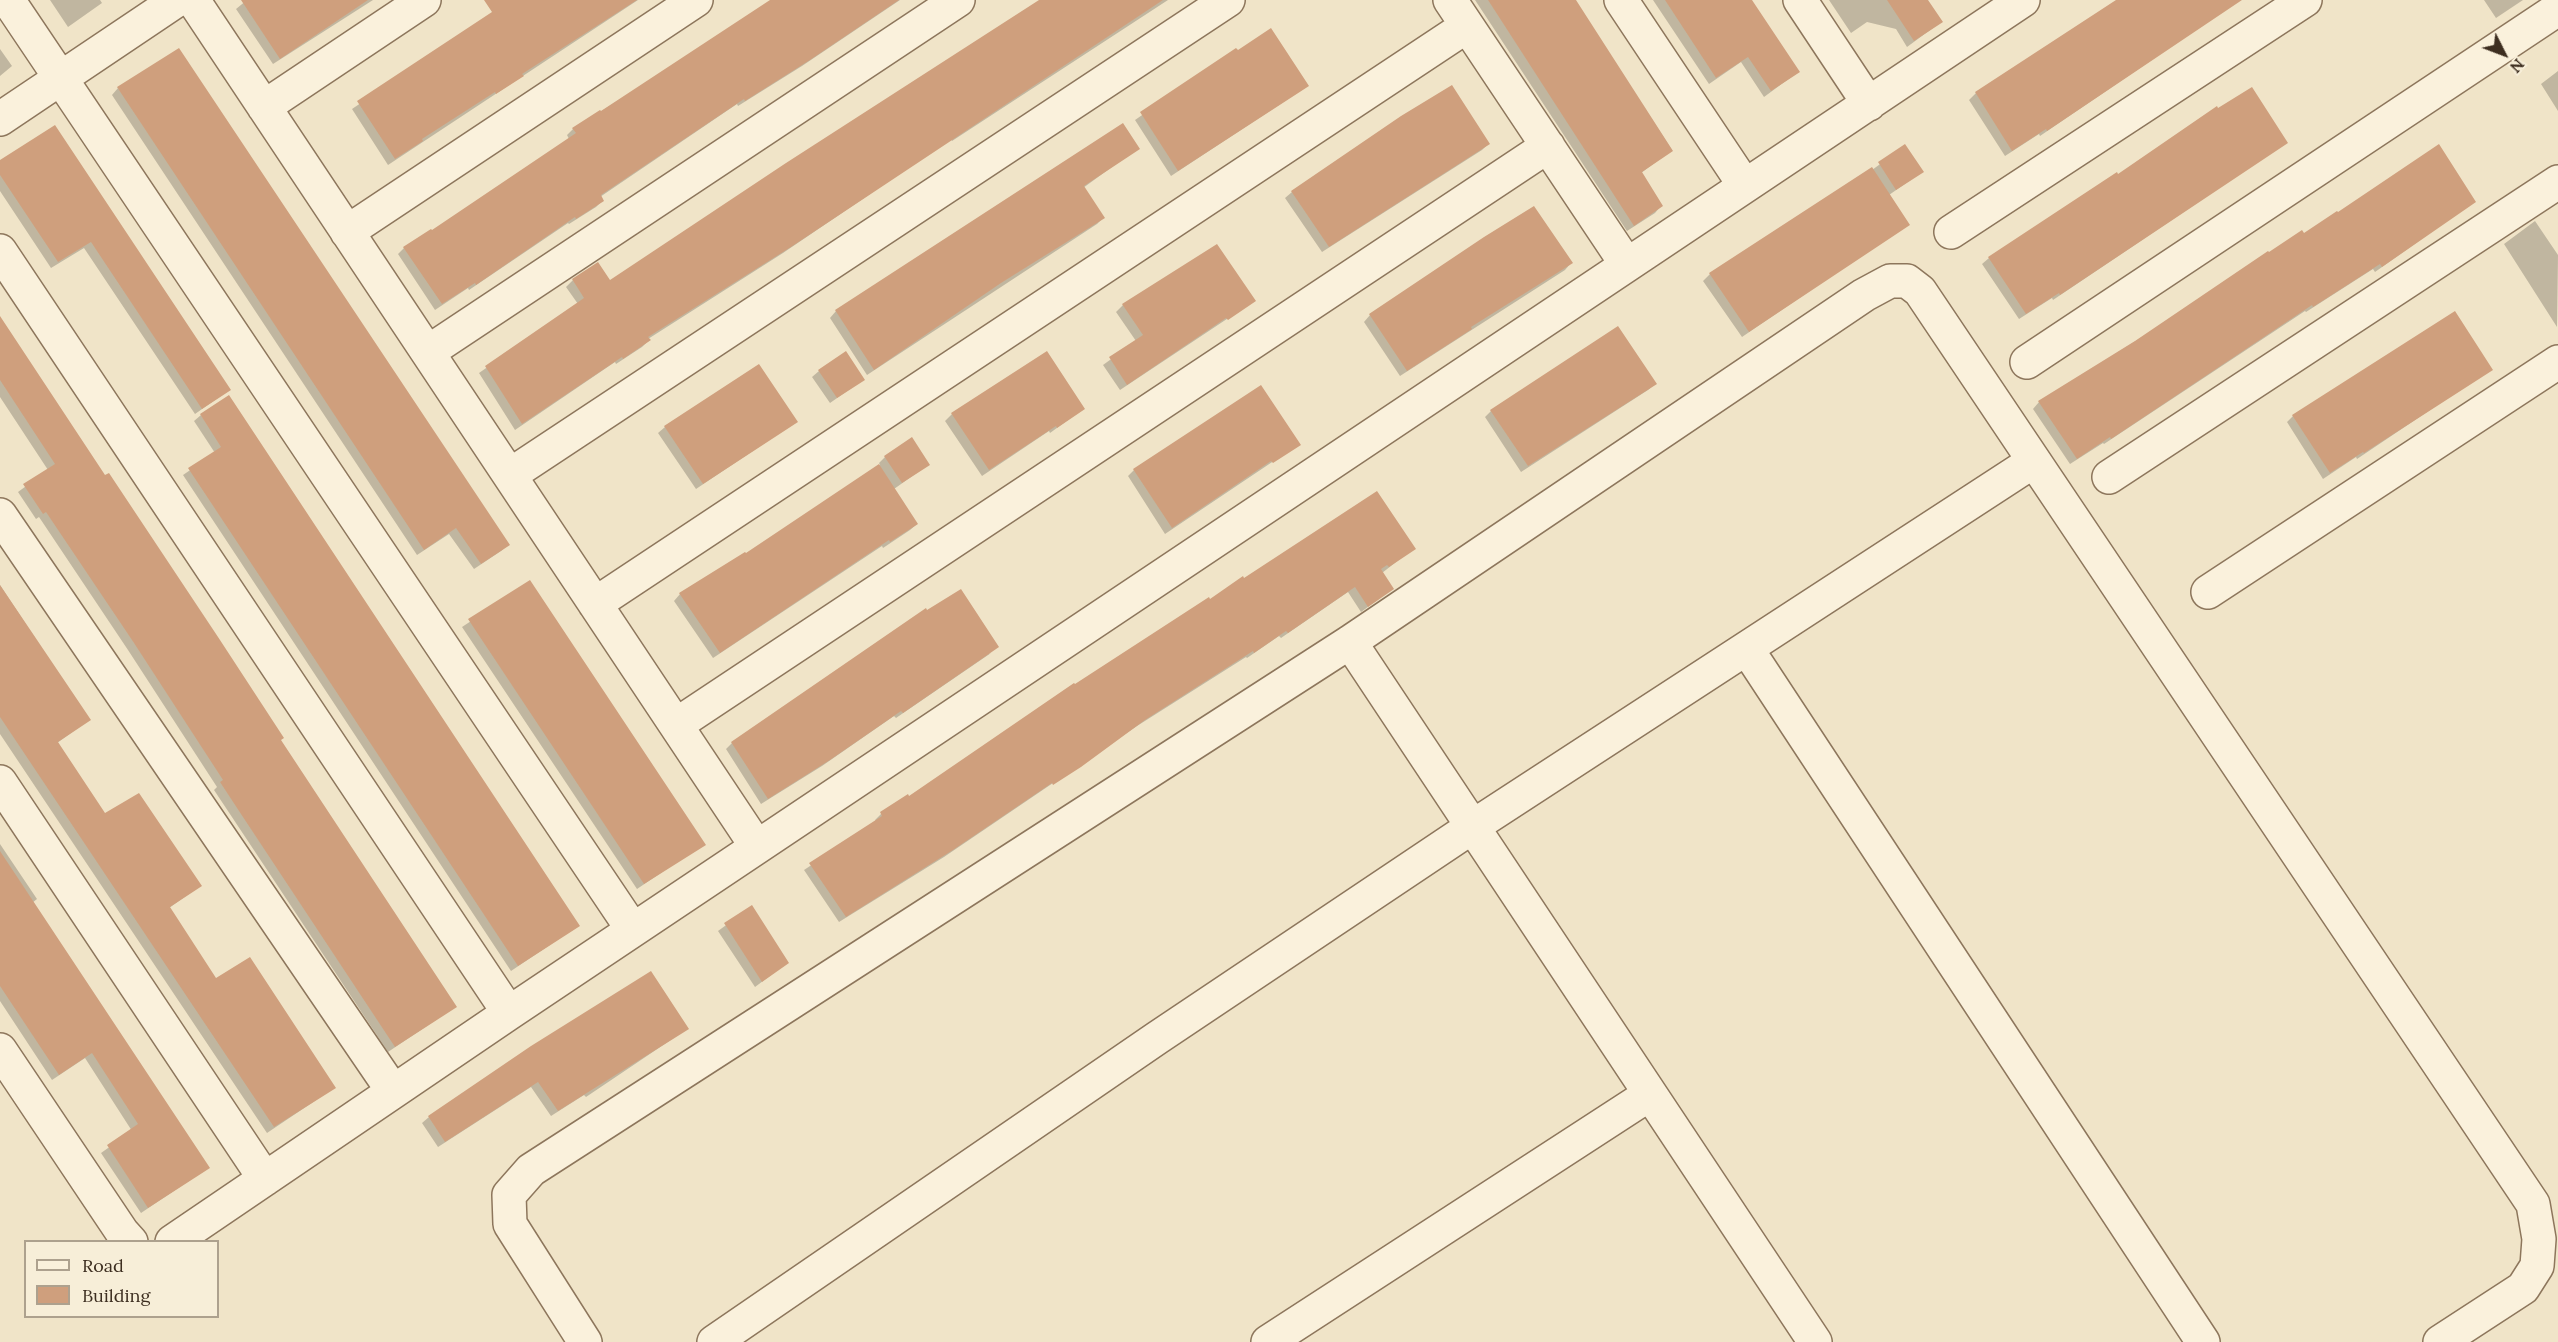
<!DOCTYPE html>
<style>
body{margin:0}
#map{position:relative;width:2558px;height:1342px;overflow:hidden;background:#f0e4c8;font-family:Lora,serif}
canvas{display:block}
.legend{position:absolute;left:24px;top:1240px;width:195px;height:78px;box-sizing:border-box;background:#f7eed8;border:2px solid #ada18e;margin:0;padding:8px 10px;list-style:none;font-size:18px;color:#3d2e20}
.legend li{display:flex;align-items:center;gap:12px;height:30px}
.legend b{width:30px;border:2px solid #ada18e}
.north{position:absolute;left:2474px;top:24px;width:60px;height:60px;-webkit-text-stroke:4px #f7eed8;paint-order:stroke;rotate:132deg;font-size:16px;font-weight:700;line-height:24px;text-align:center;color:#3d2e20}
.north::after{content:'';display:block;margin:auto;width:21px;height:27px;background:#3d2e20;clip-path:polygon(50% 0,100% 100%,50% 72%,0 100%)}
</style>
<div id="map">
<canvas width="2558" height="1342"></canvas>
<ul class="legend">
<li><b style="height:8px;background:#faf1dc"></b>Road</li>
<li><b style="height:16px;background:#cf9f7d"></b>Building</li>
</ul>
<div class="north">N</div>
</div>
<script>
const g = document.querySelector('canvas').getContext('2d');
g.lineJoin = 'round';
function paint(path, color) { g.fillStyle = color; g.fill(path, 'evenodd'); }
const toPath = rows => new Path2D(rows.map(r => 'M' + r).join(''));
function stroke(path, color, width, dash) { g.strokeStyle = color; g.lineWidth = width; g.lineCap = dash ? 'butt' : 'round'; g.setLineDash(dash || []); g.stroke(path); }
paint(toPath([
 [50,0,100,0,102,3,68,27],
 [247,0,373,0,273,64,236,9],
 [513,0,638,0,388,165,352,109],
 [777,0,900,0,802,66,738,106,737,104,600,197,602,201,596,207,569,224,568,223,469,290,468,288,435,310,398,254,404,248,432,232,569,139,567,135,573,129],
 [1041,0,1168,0,952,141,951,139,783,253,648,339,649,340,642,347,616,364,615,362,515,430,479,373,578,304,566,287,573,280,597,264,610,283],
 [1475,0,1574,0,1672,150,1641,173,1661,206,1655,213,1627,231],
 [1653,0,1750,0,1798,72,1764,97,1741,62,1709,84],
 [1829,0,1927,0,1941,22,1907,47,1896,29,1867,22,1851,33],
 [2119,0,2192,0,2206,23,2040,136,2039,134,2005,156,1969,100,1976,93],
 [2484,0,2523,0,2496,18],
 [0,49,12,66,0,76],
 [1236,50,1300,91,1171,176,1135,120],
 [2558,71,2558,111,2541,84],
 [118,88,508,545,501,551,474,569,449,534,417,555,112,95],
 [55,127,229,390,195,414,84,248,51,268,0,191,0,162],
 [2286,143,2053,300,2052,298,2019,319,1982,264,1989,258,2117,176],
 [1488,144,1482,150,1322,252,1285,198,1292,192],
 [1905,146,1922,172,1889,195,1908,224,1742,337,1703,281,1710,274,1872,170],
 [1138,148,1083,188,1103,218,1097,224,867,375,830,318,836,311],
 [2474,202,2375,272,2373,269,2306,312,2305,311,2104,444,2103,443,2070,464,2033,409,2039,402,2304,235],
 [2535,221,2558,255,2557,327,2504,244],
 [1216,246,1254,301,1120,390,1103,365,1136,341,1116,312,1123,305],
 [1571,263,1565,270,1400,376,1364,322,1370,315],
 [0,320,455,1007,388,1052,214,790,217,787,128,650,39,517,36,519,18,492,48,470,0,397],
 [2491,369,2357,459,2356,457,2323,479,2287,422,2293,416],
 [819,371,863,380,830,403,812,377],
 [1655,384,1648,390,1521,472,1485,417,1491,411],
 [1083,409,1050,433,1049,431,982,476,945,421,952,414],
 [201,415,578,926,511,971,183,475,215,453,194,421],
 [796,422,696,489,658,433,665,427],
 [1299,444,1165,534,1128,476,1134,470],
 [885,457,928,465,894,489,917,524,910,530,883,548,882,546,713,658,674,601,680,594,746,556,880,465,879,463],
 [1414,548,1382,573,1392,589,1361,612,1348,592,1281,638,1279,636,1247,658,1246,657,1137,726,944,857,839,922,804,870,876,822,875,820,881,814,909,798,1074,686,1209,601],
 [530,582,704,844,637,889,462,627],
 [0,585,89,720,57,743,104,815,200,886,169,908,216,980,334,1088,267,1133,0,734],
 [991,653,896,718,894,716,822,766,761,804,726,749,732,743],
 [0,844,37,899,32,903,208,1168,141,1213,101,1153,132,1131,85,1058,52,1080,0,1001],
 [751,907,787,963,755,987,718,931],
 [687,1029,586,1097,584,1095,551,1116,531,1087,438,1147,422,1123,429,1117]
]), '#0003');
paint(toPath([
 [241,0,368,0,280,59],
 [484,0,637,0,522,74,524,76,496,94,495,92,422,139,423,141,395,159,357,101,492,12],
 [770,0,899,0,810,60,745,101,744,99,601,195,604,201,576,219,575,217,476,285,475,283,442,304,403,247,431,229,432,230,576,133,572,128,600,110,601,111],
 [1039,0,1163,0,791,247,648,337,651,340,623,359,622,357,522,424,485,366,584,298,572,279,598,262,610,280,786,163],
 [1488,0,1576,0,1673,151,1642,172,1663,206,1634,226],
 [1665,0,1752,0,1800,72,1771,91,1748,57,1716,78],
 [1887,0,1928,0,1943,22,1914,41],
 [2116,0,2242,0,2047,131,2046,129,2012,151,1975,92],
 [1271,28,1309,86,1178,171,1140,112,1236,48,1238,50],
 [179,48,510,545,481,564,456,528,424,550,117,87],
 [1452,85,1490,144,1329,247,1291,191,1401,116],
 [2252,87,2288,143,2060,295,2059,293,2026,314,1988,257,2117,172,2118,174,2217,106,2218,108],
 [1123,123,1140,149,1084,186,1105,218,1001,283,874,370,835,310],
 [55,125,231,390,202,409,91,242,58,262,0,175,0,160],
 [1905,144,1924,172,1896,190,1878,162],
 [2439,144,2476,202,2382,267,2380,264,2313,307,2312,305,2111,439,2110,437,2077,459,2038,401,2135,341,2268,251,2269,252,2302,230,2304,233,2337,211,2338,212],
 [1872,167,1910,225,1749,332,1709,273],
 [1534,206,1573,263,1471,327,1472,329,1407,371,1369,314,1484,237],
 [1217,244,1256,301,1228,320,1226,318,1127,385,1109,357,1143,335,1122,304],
 [2455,311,2493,370,2364,453,2363,452,2330,473,2292,415],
 [0,316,105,475,109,473,220,640,284,738,281,740,457,1007,395,1047,239,811,220,782,223,780,134,643,46,512,43,514,23,484,55,464,0,380],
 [1618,326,1657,384,1528,466,1490,410],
 [846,351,865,380,837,398,818,370],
 [1047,351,1085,409,1057,428,1056,426,989,470,951,413],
 [759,364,798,422,703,484,664,426],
 [1261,385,1301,445,1273,463,1271,461,1172,528,1133,469],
 [229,395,580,926,518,966,188,468,221,447,200,414],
 [912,437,930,465,902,483,884,456],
 [879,464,918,524,890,542,889,540,720,653,679,593,745,552,746,553],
 [1377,491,1416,549,1389,567,1387,565,1381,569,1394,589,1368,607,1355,587,1288,633,1286,631,1254,653,1253,651,1145,720,1081,767,1053,785,1052,783,953,850,846,917,809,863,882,816,880,812,908,794,909,796,1074,683,1075,684,1209,597,1210,599,1243,576,1244,578],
 [530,580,706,845,644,884,468,619],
 [0,585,91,720,58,742,105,813,139,793,202,886,170,907,216,978,250,957,336,1088,274,1127,0,717],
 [961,589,999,647,903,713,901,711,830,760,768,799,731,742,926,608,927,610],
 [0,851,210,1168,148,1208,107,1145,138,1124,92,1053,59,1075,0,986],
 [752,905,789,963,762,982,724,923],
 [651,971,689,1029,558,1111,538,1082,445,1142,428,1116,531,1046]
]), '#cf9f7d');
const minor = toPath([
 [8,0,633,930],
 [193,0,757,847],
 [1450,0,1627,265],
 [1621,0,1745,186],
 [1800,0,1869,104],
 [264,107,424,0],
 [0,119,177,0],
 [347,232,696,0],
 [1951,232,2305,0],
 [0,251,509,1013],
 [428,352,958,0],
 [2027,362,2558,9],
 [510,475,1228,0],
 [2109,477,2558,182],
 [0,515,393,1091],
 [2208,592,2558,362],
 [595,604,1467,26],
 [1350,642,1815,1342],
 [1747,649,2203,1342],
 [676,725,1548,146],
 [0,782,265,1179],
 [0,1050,122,1232,131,1242],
 [172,1242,509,1013,2023,0],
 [585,1342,510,1224,509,1195,531,1170,1350,642,1864,295,1890,281,1907,281,1920,291,2533,1204,2539,1239,2537,1266,2523,1288,2440,1342],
 [714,1342,1157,1038,1472,827,2034,461],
 [1268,1342,1650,1094]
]);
stroke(minor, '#8d765c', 36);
stroke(minor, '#faf1dc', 33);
</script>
